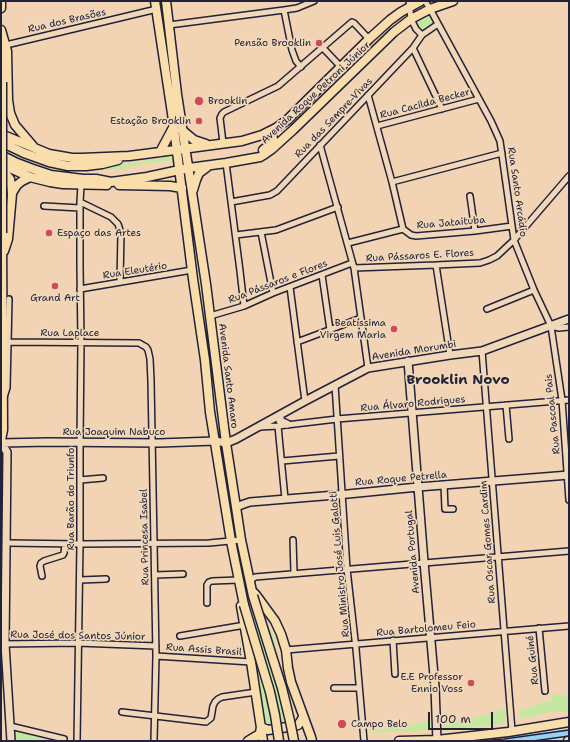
<!DOCTYPE html>
<meta charset="utf-8">
<style>
body{margin:0}
#map{position:relative;width:570px;height:742px;overflow:hidden;background:#f2d4b5;font-family:"Shantell Sans",sans-serif}
canvas{display:block}
.frame{position:absolute;inset:0;border:2px solid #22223b;pointer-events:none}
.scale{position:absolute;left:428px;top:712px;width:65px;height:18px;box-sizing:border-box;border:2px solid #22223b;border-top:0;padding-left:5px;font-size:12px;line-height:14px;white-space:nowrap;color:#22223b;-webkit-text-stroke:3px #f1d8b9;paint-order:stroke}
</style>
<div id="map">
<canvas width="570" height="742"></canvas>
<div class="frame"></div>
<div class="scale">100 m</div>
</div>
<script>
const g = document.querySelector('canvas').getContext('2d');
g.lineJoin = 'round';
function paint(path, color) { g.fillStyle = color; g.fill(path, 'evenodd'); }
const toPath = rows => new Path2D(rows.map(r => 'M' + r).join(''));
function stroke(path, color, width, dash) { g.strokeStyle = color; g.lineWidth = width; g.lineCap = dash ? 'butt' : 'round'; g.setLineDash(dash || []); g.stroke(path); }
function label(font, color, halo, rows, align = 'center') {
  g.font = font + ' "Shantell Sans",sans-serif'; g.lineWidth = 3.5; g.setLineDash([]); g.textBaseline = 'middle'; g.strokeStyle = halo; g.fillStyle = color; for (const [text, x, y, turn = 0] of rows) {
    g.save(); g.translate(x, y); g.rotate((+turn || 0) * Math.PI / 180); g.textAlign = isNaN(turn) ? turn : align; if (halo) g.strokeText(text, 0, 0); g.fillText(text, 0, 0); g.restore();
  }
}
paint(toPath([
 [429,14,431,19,432,23,431,27,426,30,420,30,415,21],
 [175,156,175,160,141,164,121,169,83,170],
 [243,587,271,630,275,639,281,676,296,719,297,723,264,726],
 [551,693,557,693,558,696,569,695,569,712,552,712,537,715,520,719,519,709,525,709,541,703,541,702,551,702],
 [505,708,505,721,504,723,472,727,448,729,444,728,442,716,447,720,472,718,494,713],
 [431,718,431,728,429,730,371,733,370,733,368,731,400,727,424,722,430,720],
 [15,730,51,741,12,741,11,732]
]), '#c5e8a1');
stroke(toPath([
 [508,741,569,733]
]), '#96d1f6', 8);
const street = toPath([
 [409,1,411,19,416,29,422,35],
 [425,1,430,9,491,121,500,141,514,240,534,290,551,326,552,333,562,400,569,500],
 [284,10,292,50,296,61,301,67],
 [169,25,284,10,297,8,314,1],
 [6,45,157,9],
 [323,48,341,67],
 [413,48,442,109],
 [368,95,392,182,403,229],
 [377,126,479,99],
 [223,143,220,118,222,114,224,112,278,86,352,22,354,23,369,39],
 [320,145,354,268,368,368],
 [226,163,240,271,244,306],
 [392,182,502,153],
 [470,196,475,231],
 [80,202,111,217,118,224,121,233,120,282],
 [231,202,270,195,277,191,413,48,422,35,438,24],
 [44,206,80,208],
 [261,232,273,293],
 [236,235,276,230,338,207],
 [348,243,403,229,411,235,416,236,475,231,512,226],
 [436,265,450,355],
 [354,268,436,265,480,263,489,260,497,256,514,240,569,176],
 [322,275,330,330],
 [290,287,305,401],
 [80,289,192,270],
 [487,309,534,290],
 [210,316,244,306,273,293,352,263],
 [551,326,559,328,569,327],
 [8,342,139,343,146,347,148,350,150,359,151,381,154,543,156,656,154,741],
 [297,342,361,318],
 [482,351,512,731],
 [335,385,347,569,356,649,364,741],
 [4,397,7,388,9,299],
 [506,405,509,439],
 [278,426,285,499],
 [260,427,278,426,337,419,569,400],
 [282,461,339,456],
 [80,480,103,478],
 [444,485,445,509,453,509],
 [293,540,294,573],
 [7,543,80,544,209,543,241,540],
 [155,575,183,574],
 [42,576,40,566,41,563,44,561,63,555,64,553,65,544],
 [80,580,106,579],
 [250,581,255,577,569,551],
 [207,603,207,585,209,582,212,581,239,580],
 [539,628,545,691],
 [180,636,245,625],
 [393,640,395,674],
 [1,644,78,643,156,646],
 [286,650,569,626],
 [156,656,251,662],
 [334,688,359,688],
 [122,712,206,722,211,718,213,706,215,702,218,699,222,697,256,692],
 [10,726,64,739],
 [77,741,80,544,80,442,81,342,80,266,80,202,81,185]
]);
const secondary = toPath([
 [408,361,424,562,435,687,437,741],
 [280,415,280,421,287,424],
 [1,443,48,442,159,443,215,441,226,443,236,439,305,401,368,368,450,355,482,351,569,319],
 [1,443,7,452,5,644,11,741],
 [236,507,244,504,250,502,348,494,418,487,569,475]
]);
const primary = toPath([
 [155,1,173,120,193,279,205,360,210,412,231,541,244,605],
 [166,1,177,94,206,284,226,443,236,507,241,540,253,596],
 [1,8,1,1],
 [1,30,7,51,8,100,10,113,15,125,33,146],
 [1,47,2,82],
 [182,130,194,140,206,144],
 [1,134,49,154,72,158,82,158,129,156,145,154,242,141,262,135,276,128,287,120,369,39,390,20,401,12,421,1],
 [1,142,24,153,49,162,68,166,86,166,102,164,118,160],
 [263,150,269,145,273,139,272,135,268,132],
 [160,152,174,126],
 [1,155,17,163,33,169,51,175,83,179,96,179,111,182,147,177,189,168,226,163,260,157,265,154,272,149,293,130,394,32,411,19,430,9,453,1],
 [1,164,30,177,50,182,63,184,107,185],
 [1,171,5,173,10,179,11,185,12,194,8,239,4,251],
 [119,185,170,186,182,188],
 [193,190,196,180,199,173,207,167],
 [12,193,17,185,22,181,30,177],
 [1,440,3,430,2,233],
 [252,591,256,595,275,621,281,634,286,650,288,668,291,682,311,737,312,741],
 [241,606,251,662,263,741],
 [261,727,268,730,294,726,298,725,301,721,303,717],
 [248,741,258,735,260,733,261,727],
 [399,741,437,740,508,732,569,722],
 [568,741,569,741]
]);
stroke(street, '#22223b', 8);
stroke(secondary, '#22223b', 10);
stroke(primary, '#22223b', 11);
stroke(street, '#f1d8b9', 5);
stroke(secondary, '#f1d8b9', 7);
stroke(primary, '#f9deab', 8);
stroke(toPath([
 [480,741,504,739,569,730],
 [533,741,569,736]
]), '#22223b', 1.5);
const primaryBridge = toPath([
 [2,233,2,82],
 [253,596,282,688,290,721,294,741],
 [244,605,270,692,275,715,279,741]
]);
stroke(primaryBridge, '#22223b', 11, []);
stroke(primaryBridge, '#f9deab', 8);
for (const [x, y, r, color] of [
 [319,43,4,"#d1495b"],
 [199,101,5,"#d1495b"],
 [199,121,4,"#d1495b"],
 [49,233,4,"#d1495b"],
 [55,286,4,"#d1495b"],
 [394,329,4,"#d1495b"],
 [471,683,4,"#d1495b"],
 [342,724,5,"#d1495b"]
]) { const dot = new Path2D(); dot.arc(x, y, r, 0, 2 * Math.PI); g.fillStyle = color; g.fill(dot); stroke(dot, '#f1d8b9', 1.5); }
label('10px', '#22223b', '#f1d8b9', [
 ["Rua dos Brasões",67,21,-13],
 ["Avenida Roque Petroni Júnior",316,93,-43],
 ["Rua Cacilda Becker",425,104,-15],
 ["Rua das Sempre-Vivas",334,118,-46],
 ["Rua Santo Arcádio",517,192,82],
 ["Rua Jataituba",451,223,-5],
 ["Rua Pássaros E. Flores",420,256,-3],
 ["Rua Eleutério",135,271,-9],
 ["Rua Pássaros e Flores",278,282,-21],
 ["Rua Laplace",70,333],
 ["Avenida Morumbi",414,351,-9],
 ["Avenida Santo Amaro",228,376,83],
 ["Rua Álvaro Rodrigues",413,404,-5],
 ["Rua Pascoal Pais",553,414,-96],
 ["Rua Joaquim Nabuco",114,432],
 ["Rua Roque Petrella",401,479,-5],
 ["Rua Barão do Triunfo",71,499,-90],
 ["Rua Princesa Isabel",145,537,-91],
 ["Rua Oscar Gomes Cardim",488,542,-94],
 ["Avenida Portugal",413,552,-95],
 ["Rua Ministro José Luis Galotti",340,564,-95],
 ["Rua Bartolomeu Feio",426,629,-5],
 ["Rua José dos Santos Júnior",78,636,1],
 ["Rua Assis Brasil",204,650,4],
 ["Rua Guiné",533,660,-96]
]);
label('10px', '#22223b', '#f1d8b9', [
 ["Pensão Brooklin",311,43],
 ["Brooklin",208,101,"left"],
 ["Estação Brooklin",191,121],
 ["Espaço das Artes",57,233,"left"],
 ["Grand Art",55,298,"center"],
 ["Beatíssima",386,323],
 ["Virgem Maria",386,335],
 ["E.E Professor",463,677],
 ["Ennio Voss",463,689],
 ["Campo Belo",351,724,"left"]
], 'right');
label('bold 14px', '#22223b', '#f1d8b9', [
 ["Brooklin Novo",458,380]
]);
</script>
